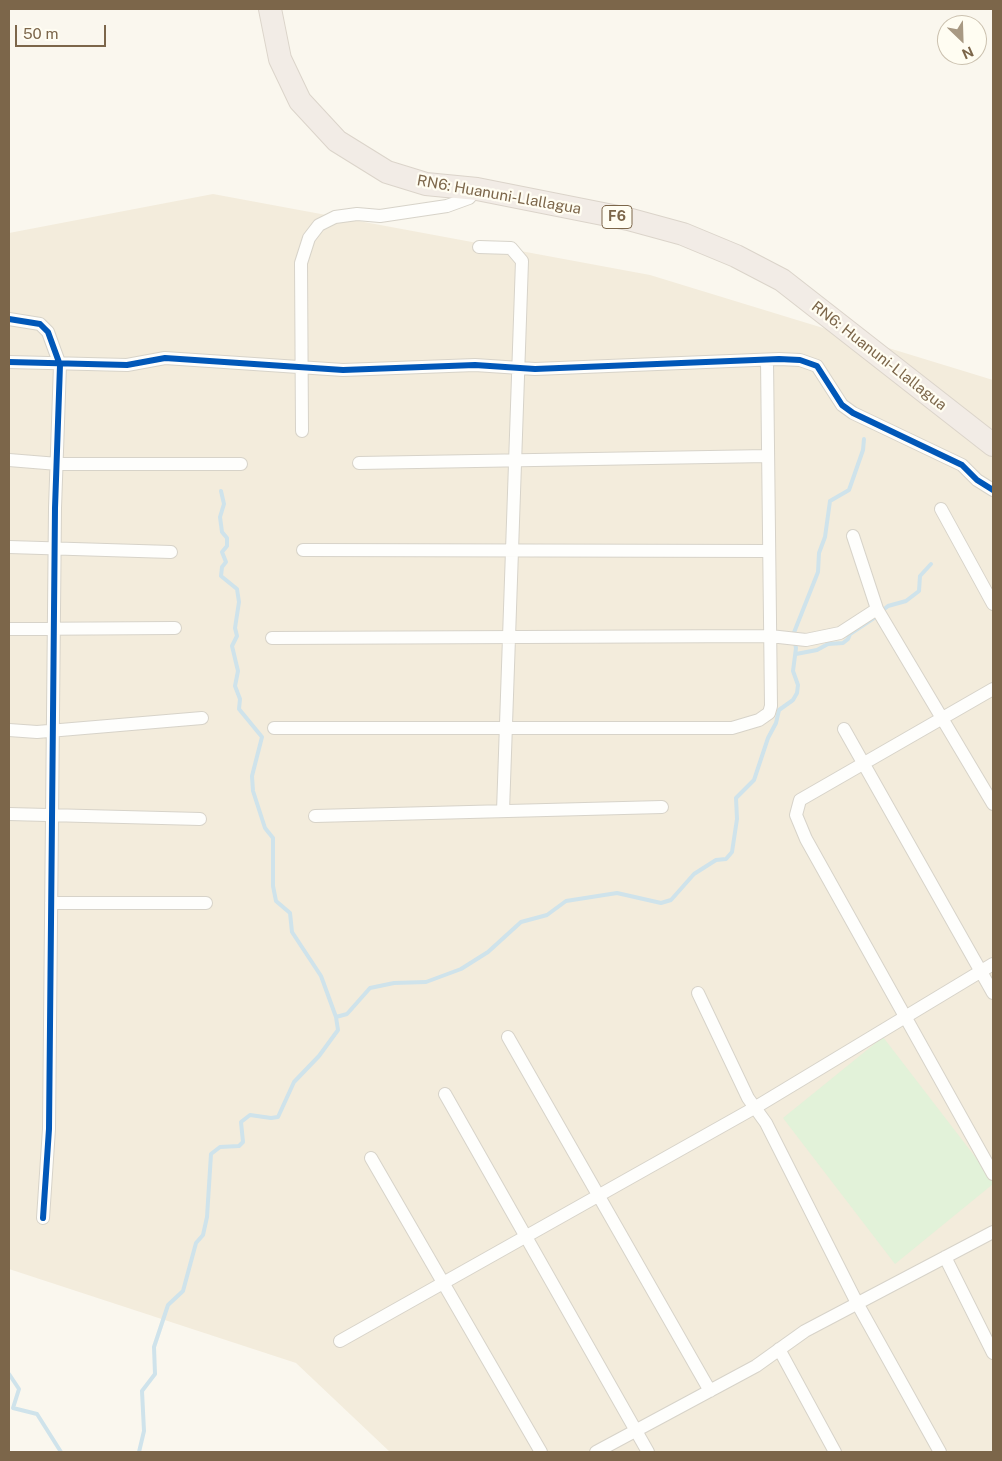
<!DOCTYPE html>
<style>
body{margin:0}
#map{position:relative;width:1002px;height:1461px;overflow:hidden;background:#faf7ee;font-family:"Public Sans",sans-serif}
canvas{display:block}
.frame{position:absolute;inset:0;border:10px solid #7c664a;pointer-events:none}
.north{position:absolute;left:937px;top:15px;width:50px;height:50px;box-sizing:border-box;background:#fffdf2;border:1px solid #cbc1af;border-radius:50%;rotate:156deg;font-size:14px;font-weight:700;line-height:20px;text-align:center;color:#7c664a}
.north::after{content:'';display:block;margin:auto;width:18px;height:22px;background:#a89983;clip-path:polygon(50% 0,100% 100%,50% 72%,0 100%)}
.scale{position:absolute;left:15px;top:25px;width:91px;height:22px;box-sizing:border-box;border:2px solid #7c664a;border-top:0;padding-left:6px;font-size:15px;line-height:18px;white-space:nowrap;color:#7c664a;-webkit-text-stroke:4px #fffdf2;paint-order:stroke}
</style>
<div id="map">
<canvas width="1002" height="1461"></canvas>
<div class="frame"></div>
<div class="north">N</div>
<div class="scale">50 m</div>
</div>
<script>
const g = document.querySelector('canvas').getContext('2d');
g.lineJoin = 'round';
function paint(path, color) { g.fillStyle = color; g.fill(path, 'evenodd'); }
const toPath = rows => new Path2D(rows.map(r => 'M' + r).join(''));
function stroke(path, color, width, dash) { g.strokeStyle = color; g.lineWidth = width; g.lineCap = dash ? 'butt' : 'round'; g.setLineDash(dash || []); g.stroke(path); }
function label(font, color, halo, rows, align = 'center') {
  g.font = font + ' "Public Sans",sans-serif'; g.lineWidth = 4.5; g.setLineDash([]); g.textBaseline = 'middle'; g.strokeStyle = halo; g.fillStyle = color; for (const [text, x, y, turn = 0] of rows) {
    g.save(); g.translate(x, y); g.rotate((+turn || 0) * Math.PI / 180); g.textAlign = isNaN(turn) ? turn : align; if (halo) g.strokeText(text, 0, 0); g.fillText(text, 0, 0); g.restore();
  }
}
paint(toPath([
 [213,194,650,275,993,380,993,1452,390,1452,296,1363,9,1269,9,233]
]), '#f3ecdc');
paint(toPath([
 [883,1037,993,1180,993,1184,895,1264,783,1118]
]), '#e2f2d9');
stroke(toPath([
 [882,611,888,606,906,601,919,591,920,576,931,564],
 [796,654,817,650,828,644,843,643,848,639,850,634,877,616],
 [336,1017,347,1014,370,988,394,983,426,982,461,969,488,952,521,922,547,915,566,901,617,893,661,903,671,900,694,874,716,860,726,859,732,852,737,819,736,798,754,780,768,738,776,723,779,710,793,700,797,693,798,685,793,671,796,648,793,635,818,572,819,553,825,537,830,501,849,490,863,450,864,439],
 [9,1374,19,1389,13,1408,37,1414,61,1452],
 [139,1452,144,1431,142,1391,155,1374,154,1347,168,1305,183,1291,196,1243,203,1235,207,1217,211,1154,220,1147,239,1146,243,1142,241,1122,250,1115,271,1118,278,1117,294,1082,319,1056,338,1030,336,1017,321,976,292,932,290,913,276,901,273,886,273,838,265,828,253,791,252,776,262,737,239,709,240,699,235,686,238,671,232,646,237,636,235,628,239,602,237,589,221,576,222,567,226,562,222,552,227,546,227,538,222,532,220,517,224,504,221,491]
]), '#cfe3eb', 4);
const street = toPath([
 [479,247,511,248,522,261,503,811],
 [9,319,40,324,48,332,60,365,55,508,49,1129,43,1218],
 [9,362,127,365,165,358,343,370,475,365,535,369,779,359,800,360,817,366,842,405,853,413,962,465,977,480,993,490],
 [302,431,301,263,309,238,319,225,335,217,357,214,380,216,447,206,469,198,477,189],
 [9,460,58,464,241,464],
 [359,463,768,456],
 [941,509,993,604],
 [853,536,877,609,993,804],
 [9,547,171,552],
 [303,550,769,551],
 [9,629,175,628],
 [272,638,770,636,806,640,840,633,877,609],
 [993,689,800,800,796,815,806,839,993,1174],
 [274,728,732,728,759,720,769,713,771,706,767,360],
 [844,729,993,993],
 [9,730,37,732,202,718],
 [9,814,200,819],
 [315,816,662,807],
 [51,903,206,903],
 [698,993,748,1098,766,1123,857,1303,940,1452],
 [508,1037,710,1391],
 [445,1094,648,1452],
 [371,1158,541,1452],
 [945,1257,993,1353],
 [340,1341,756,1107,993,964],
 [779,1349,835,1452],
 [596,1452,756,1366,805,1331,993,1232]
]);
const highway = toPath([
 [270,9,280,59,300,101,337,141,387,172,426,184,477,189,628,219,683,234,736,256,782,280,993,445]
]);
stroke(street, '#d7d3c9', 14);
stroke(highway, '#dbd4ca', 24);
stroke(street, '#fefefc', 12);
stroke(highway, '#f2ece6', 22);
stroke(toPath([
 [9,319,40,324,48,332,60,365,55,508,49,1129,43,1218],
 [9,362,127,365,165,358,343,370,475,365,535,369,779,359,800,360,817,366,842,405,853,413,962,465,977,480,993,490]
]), '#0057b8', 6);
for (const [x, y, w] of [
 [617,217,30]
]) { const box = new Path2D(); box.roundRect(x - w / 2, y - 11.5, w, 23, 4); g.fillStyle = '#fffdf2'; g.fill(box); stroke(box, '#7c664a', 1); }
label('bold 14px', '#7c664a', null, [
 ["F6",617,217]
]);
label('15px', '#7c664a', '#fffdf2', [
 ["RN6: Huanuni-Llallagua",499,195,10],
 ["RN6: Huanuni-Llallagua",879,356,38]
]);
</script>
